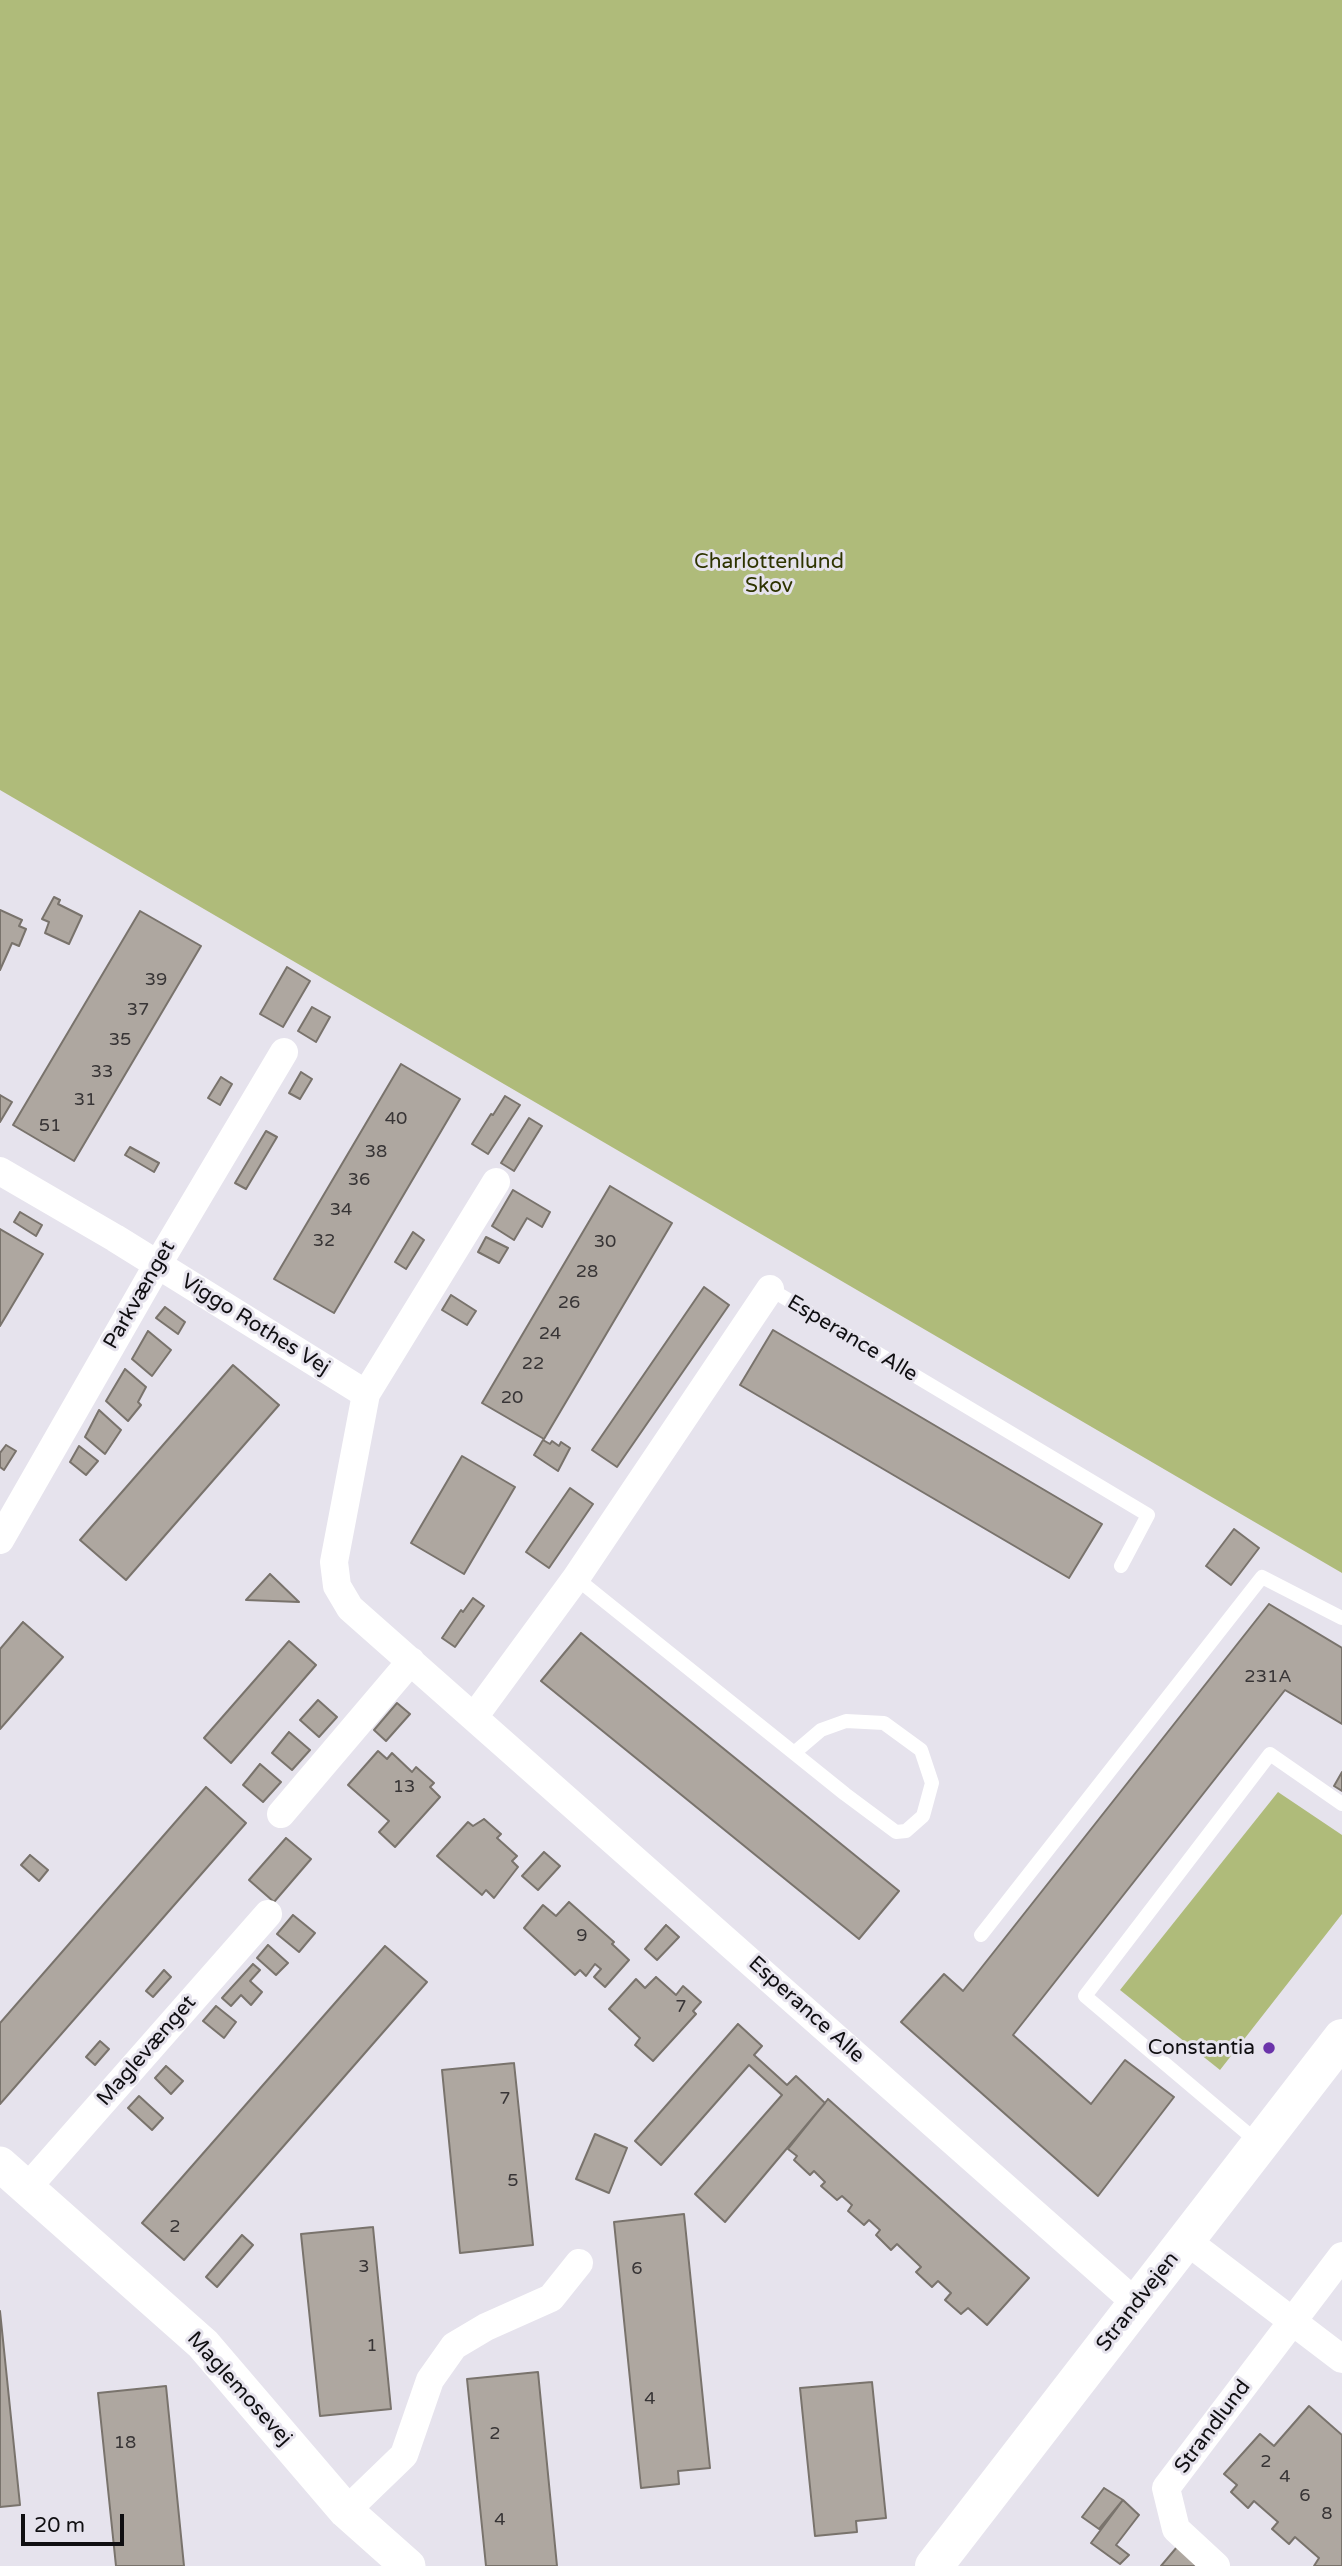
<!DOCTYPE html>
<meta charset="utf-8">
<style>
body{margin:0}
#map{position:relative;width:1342px;height:2566px;overflow:hidden;background:#e6e3ed;font-family:"Varela Round",sans-serif}
canvas{display:block}
.scale{position:absolute;left:21px;top:2514px;width:103px;height:32px;box-sizing:border-box;border:4px solid #100f12;border-top:0;padding-left:9px;font-size:21px;line-height:24px;white-space:nowrap;color:#100f12;-webkit-text-stroke:5px #e6e3ed;paint-order:stroke}
</style>
<div id="map">
<canvas width="1342" height="2566"></canvas>
<div class="scale">20 m</div>
</div>
<script>
const g = document.querySelector('canvas').getContext('2d');
g.lineJoin = 'round';
function paint(path, color) { g.fillStyle = color; g.fill(path, 'evenodd'); }
const toPath = rows => new Path2D(rows.map(r => 'M' + r).join(''));
function stroke(path, color, width, dash) { g.strokeStyle = color; g.lineWidth = width; g.lineCap = dash ? 'butt' : 'round'; g.setLineDash(dash || []); g.stroke(path); }
function label(font, color, halo, rows, align = 'center') {
  g.font = font + ' "Varela Round",sans-serif'; g.lineWidth = 6; g.setLineDash([]); g.textBaseline = 'middle'; g.strokeStyle = halo; g.fillStyle = color; for (const [text, x, y, turn = 0] of rows) {
    g.save(); g.translate(x, y); g.rotate((+turn || 0) * Math.PI / 180); g.textAlign = isNaN(turn) ? turn : align; if (halo) g.strokeText(text, 0, 0); g.fillText(text, 0, 0); g.restore();
  }
}
paint(toPath([
 [0,0,1342,0,1342,1573,0,790],
 [1278,1792,1342,1835,1342,1914,1220,2070,1120,1990]
]), '#afbb7a');
const building = toPath([
 [54,897,60,900,58,904,82,916,69,944,45,933,49,922,42,919,54,897],
 [0,910,22,920,19,926,26,929,19,946,12,943,0,970,0,910],
 [140,911,201,946,74,1161,13,1125,140,911],
 [287,967,310,981,283,1027,260,1014,287,967],
 [312,1007,330,1017,316,1042,298,1031,312,1007],
 [401,1064,460,1099,334,1313,274,1279,401,1064],
 [301,1072,312,1079,300,1099,289,1093,301,1072],
 [221,1077,232,1084,220,1105,208,1098,221,1077],
 [0,1095,12,1102,0,1122,0,1095],
 [505,1096,520,1105,488,1154,472,1144,491,1114,493,1115,505,1096],
 [529,1118,542,1126,514,1171,501,1163,529,1118],
 [266,1131,277,1137,246,1189,235,1183,266,1131],
 [130,1147,159,1163,154,1172,125,1155,130,1147],
 [610,1186,672,1223,544,1439,482,1403,610,1186],
 [513,1190,550,1212,542,1227,527,1218,514,1240,492,1226,513,1190],
 [20,1212,42,1225,36,1236,14,1222,20,1212],
 [0,1229,43,1254,0,1326,0,1229],
 [413,1232,424,1240,406,1269,395,1262,413,1232],
 [486,1237,508,1248,499,1263,478,1252,486,1237],
 [704,1287,729,1305,617,1467,592,1450,704,1287],
 [451,1295,476,1311,467,1325,442,1310,451,1295],
 [165,1307,185,1322,178,1334,156,1318,165,1307],
 [773,1330,1102,1524,1069,1578,740,1385,773,1330],
 [148,1331,171,1350,152,1376,132,1359,148,1331],
 [233,1365,279,1405,126,1580,80,1540,233,1365],
 [125,1369,146,1387,138,1402,141,1405,128,1421,106,1401,125,1369],
 [99,1410,121,1430,105,1454,85,1437,99,1410],
 [543,1440,550,1444,552,1441,559,1446,561,1442,570,1448,558,1471,534,1455,543,1440],
 [6,1445,16,1451,4,1470,0,1467,0,1453,6,1445],
 [79,1446,98,1461,86,1475,70,1462,79,1446],
 [462,1456,515,1487,464,1574,411,1543,462,1456],
 [570,1488,593,1504,549,1568,526,1552,570,1488],
 [1234,1529,1259,1548,1231,1585,1206,1566,1234,1529],
 [270,1574,299,1602,246,1600,270,1574],
 [473,1598,484,1606,455,1647,442,1638,461,1610,463,1612,473,1598],
 [1269,1604,1342,1648,1342,1724,1285,1690,1013,2035,1091,2104,1125,2060,1174,2097,1098,2196,901,2022,944,1974,963,1991,1269,1604],
 [23,1622,63,1657,0,1729,0,1649,23,1622],
 [581,1633,899,1891,859,1939,541,1681,581,1633],
 [289,1641,316,1665,231,1763,204,1738,289,1641],
 [318,1700,337,1717,319,1737,300,1720,318,1700],
 [397,1703,410,1714,386,1741,374,1730,397,1703],
 [289,1732,310,1750,292,1770,272,1753,289,1732],
 [378,1751,387,1759,392,1753,412,1772,416,1767,434,1783,430,1787,440,1797,395,1847,379,1832,389,1821,348,1785,378,1751],
 [260,1764,281,1782,263,1802,243,1785,260,1764],
 [1342,1772,1342,1791,1334,1786,1342,1772],
 [206,1787,246,1823,0,2104,0,2023,206,1787],
 [484,1819,501,1834,497,1838,517,1856,512,1861,518,1867,494,1898,486,1890,482,1895,437,1856,468,1822,473,1826,484,1819],
 [286,1838,311,1859,274,1902,249,1880,286,1838],
 [544,1852,560,1866,538,1890,522,1876,544,1852],
 [30,1855,48,1870,39,1881,21,1865,30,1855],
 [569,1902,614,1942,612,1944,629,1960,605,1987,594,1977,601,1969,595,1964,586,1976,580,1970,575,1975,524,1928,543,1905,556,1916,569,1902],
 [293,1915,315,1933,299,1952,277,1934,293,1915],
 [666,1925,679,1937,657,1960,645,1949,666,1925],
 [268,1945,288,1963,276,1975,257,1958,268,1945],
 [385,1946,427,1982,184,2260,142,2223,385,1946],
 [253,1964,260,1970,250,1981,262,1992,251,2005,241,1995,231,2006,222,1998,253,1964],
 [164,1970,171,1977,153,1997,146,1991,164,1970],
 [656,1977,676,1995,683,1986,701,2002,693,2011,696,2014,653,2061,635,2045,640,2038,609,2009,636,1979,645,1988,656,1977],
 [216,2006,236,2022,224,2038,203,2021,216,2006],
 [738,2024,762,2046,754,2055,787,2085,796,2076,825,2103,725,2222,695,2194,782,2095,749,2065,661,2165,635,2141,738,2024],
 [100,2041,109,2049,95,2065,86,2057,100,2041],
 [514,2063,533,2245,460,2253,442,2070,514,2063],
 [166,2066,183,2081,171,2094,155,2078,166,2066],
 [139,2096,163,2118,152,2130,128,2108,139,2096],
 [828,2099,1029,2278,987,2325,968,2308,961,2314,945,2300,951,2293,938,2281,932,2287,916,2272,921,2267,897,2244,891,2250,876,2235,880,2230,869,2220,864,2225,848,2211,852,2205,842,2196,837,2200,821,2186,825,2182,814,2171,810,2175,794,2160,797,2156,788,2149,828,2099],
 [595,2134,627,2148,609,2193,576,2179,595,2134],
 [684,2214,710,2468,678,2471,679,2484,641,2488,614,2222,684,2214],
 [373,2227,391,2409,320,2416,301,2234,373,2227],
 [242,2235,253,2245,217,2287,206,2277,242,2235],
 [0,2311,20,2505,0,2507,0,2311],
 [538,2372,557,2566,486,2566,467,2379,538,2372],
 [872,2382,886,2518,856,2521,857,2532,815,2536,800,2388,872,2382],
 [166,2386,184,2566,116,2566,98,2393,166,2386],
 [1309,2406,1342,2435,1342,2566,1314,2566,1319,2558,1295,2537,1289,2544,1272,2529,1278,2522,1254,2501,1248,2508,1231,2492,1237,2485,1224,2474,1260,2434,1274,2446,1309,2406],
 [1104,2488,1123,2500,1099,2529,1082,2517,1104,2488],
 [1123,2500,1139,2515,1116,2545,1129,2555,1120,2564,1091,2543,1123,2500],
 [1177,2547,1197,2566,1161,2566,1177,2547]
]);
paint(building, '#aea7a0');
stroke(building, '#79736c', 2);
stroke(toPath([
 [770,1289,1148,1515,1121,1566],
 [576,1578,602,1599,794,1753,845,1794,896,1832,906,1831,923,1816,932,1783,921,1750,884,1723,846,1721,821,1730,794,1753],
 [981,1935,1262,1577,1342,1618],
 [1260,2144,1085,1996,1270,1754,1342,1804]
]), '#fff', 14);
stroke(toPath([
 [0,1171,115,1238,366,1394],
 [496,1182,366,1394,334,1562,337,1586,350,1608,1137,2304],
 [0,1540,158,1264,284,1052],
 [474,1717,576,1578,770,1289],
 [281,1814,411,1661],
 [27,2188,268,1914],
 [1187,2241,1342,2359],
 [346,2511,404,2455,430,2380,454,2346,486,2327,551,2298,579,2263],
 [1216,2566,1176,2529,1166,2488,1342,2256]
]), '#fff', 28);
stroke(toPath([
 [0,2164,203,2344,346,2511,408,2566]
]), '#fff', 35);
stroke(toPath([
 [934,2566,1342,2038]
]), '#fff', 38);
for (const [x, y, r, color] of [
 [1269,2048,7,"#6b34aa"]
]) { const dot = new Path2D(); dot.arc(x, y, r, 0, 2 * Math.PI); g.fillStyle = color; g.fill(dot); stroke(dot, '#e6e3ed', 2.5); }
label('18px', '#383536', null, [
 ["39",156,980],
 ["37",138,1010],
 ["35",120,1040],
 ["33",102,1072],
 ["31",85,1100],
 ["40",396,1119],
 ["51",50,1126],
 ["38",376,1152],
 ["36",359,1180],
 ["34",341,1210],
 ["32",324,1241],
 ["30",605,1242],
 ["28",587,1272],
 ["26",569,1303],
 ["24",550,1334],
 ["22",533,1364],
 ["20",512,1398],
 ["231A",1268,1677],
 ["13",404,1787],
 ["9",582,1936],
 ["7",681,2007],
 ["7",505,2099],
 ["5",513,2181],
 ["2",175,2227],
 ["3",364,2267],
 ["6",637,2269],
 ["1",372,2346],
 ["4",650,2399],
 ["2",495,2434],
 ["18",125,2443],
 ["2",1266,2462],
 ["4",1285,2477],
 ["6",1305,2496],
 ["8",1327,2514],
 ["4",500,2520]
]);
label('21px', '#2e3400', '#e6e3ed', [
 ["Charlottenlund",769,562],
 ["Skov",769,586]
]);
label('21px', '#100f12', '#e6e3ed', [
 ["Parkvænget",140,1295,-60],
 ["Viggo Rothes Vej",255,1325,32],
 ["Esperance Alle",852,1339,31],
 ["Esperance Alle",806,2010,42],
 ["Maglevænget",147,2051,-49],
 ["Strandvejen",1138,2302,-52],
 ["Maglemosevej",239,2389,48],
 ["Strandlund",1213,2427,-53]
]);
label('21px', '#100f12', '#e6e3ed', [
 ["Constantia",1255,2048]
], 'right');
</script>
